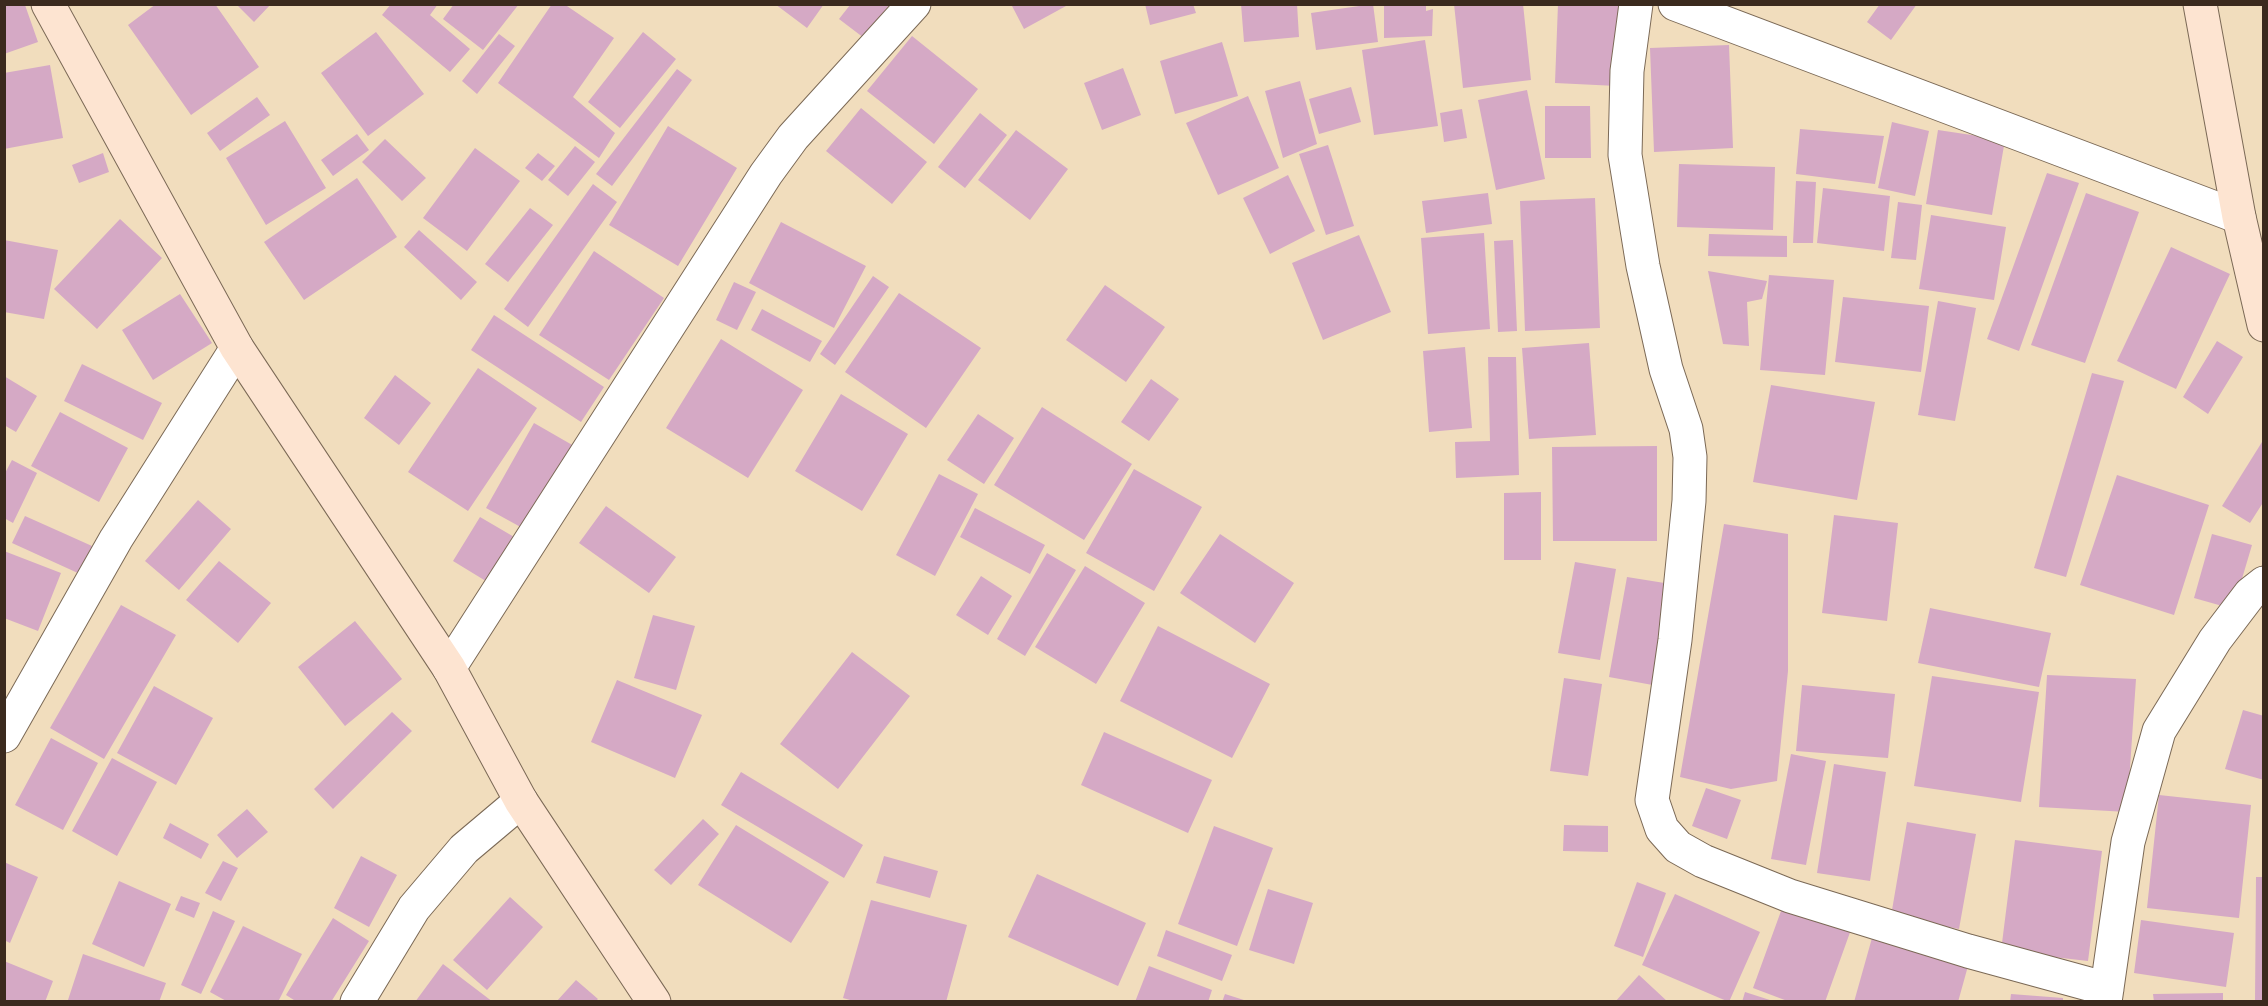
<!DOCTYPE html>
<style>
body{margin:0}
#map{position:relative;width:2268px;height:1006px;overflow:hidden;background:#f1ddbd;font-family:Vollkorn,serif}
canvas{display:block}
.frame{position:absolute;inset:0;border:6px solid #3b2a1e;pointer-events:none}
</style>
<div id="map">
<canvas width="2268" height="1006"></canvas>
<div class="frame"></div>
</div>
<script>
const g = document.querySelector('canvas').getContext('2d');
g.lineJoin = 'round';
function paint(path, color) { g.fillStyle = color; g.fill(path, 'evenodd'); }
const toPath = rows => new Path2D(rows.map(r => 'M' + r).join(''));
function stroke(path, color, width, dash) { g.strokeStyle = color; g.lineWidth = width; g.lineCap = dash ? 'butt' : 'round'; g.setLineDash(dash || []); g.stroke(path); }
paint(toPath([
 [156,4,215,4,259,67,191,115,128,25],
 [236,4,271,4,254,22],
 [391,4,438,4,430,15,470,49,450,72,382,15],
 [454,4,519,4,483,50,443,19],
 [552,4,564,4,614,38,573,97,615,133,599,158,498,83],
 [775,4,824,4,807,28],
 [1011,4,1065,4,1066,6,1024,29],
 [1145,4,1193,4,1196,13,1150,25],
 [1241,4,1297,4,1299,37,1244,42],
 [1373,4,1378,42,1316,50,1311,13],
 [1384,4,1426,4,1426,11,1433,9,1432,36,1384,38],
 [1454,4,1523,4,1531,80,1463,88],
 [1558,4,1621,4,1617,86,1555,83],
 [1880,4,1917,4,1891,40,1867,22],
 [4,5,25,5,38,42,4,54],
 [850,5,889,5,864,38,839,19],
 [376,32,424,94,368,136,321,73],
 [643,32,676,59,620,128,588,102],
 [499,34,515,46,477,94,462,81],
 [912,36,978,89,934,144,867,91],
 [1425,40,1438,126,1374,135,1362,50],
 [1222,42,1238,96,1175,114,1160,61],
 [1729,45,1733,148,1654,152,1650,48],
 [50,65,63,138,4,149,4,73],
 [1123,68,1141,115,1102,130,1084,83],
 [677,69,692,80,612,186,596,174],
 [1300,81,1317,144,1283,158,1265,91],
 [1351,87,1361,122,1319,134,1309,99],
 [1527,90,1545,179,1496,190,1478,100],
 [1248,96,1279,168,1218,195,1186,123],
 [257,97,270,115,220,151,207,133],
 [1545,106,1590,106,1591,158,1545,158],
 [861,108,927,162,892,204,826,151],
 [1462,109,1467,138,1444,142,1440,113],
 [980,113,1007,135,965,188,938,167],
 [285,121,326,188,266,225,226,158],
 [1892,122,1929,131,1915,196,1878,188],
 [668,126,737,168,678,266,609,225],
 [1800,129,1884,136,1875,184,1796,174],
 [1016,130,1068,169,1030,220,978,180],
 [1938,130,2005,140,1992,215,1926,204],
 [357,134,369,150,333,176,321,160],
 [385,139,426,178,402,201,362,162],
 [1328,145,1354,226,1326,235,1299,154],
 [575,146,595,162,568,196,548,180],
 [475,148,520,181,467,251,423,218],
 [103,153,109,172,79,183,72,165],
 [538,153,555,166,542,181,525,168],
 [1679,164,1775,167,1773,230,1677,227],
 [2047,173,2079,183,2019,351,1987,339],
 [1288,175,1315,231,1270,254,1243,198],
 [357,178,397,237,304,300,264,242],
 [1796,181,1816,182,1813,243,1793,243],
 [593,184,617,202,528,327,504,309],
 [1823,188,1890,196,1884,251,1817,243],
 [1488,193,1492,224,1426,233,1422,201],
 [2086,193,2139,212,2085,363,2031,345],
 [1595,198,1600,328,1525,331,1520,201],
 [1898,202,1922,205,1916,260,1891,258],
 [530,208,553,225,508,282,485,264],
 [1931,215,2006,227,1994,300,1919,289],
 [120,219,162,258,97,329,54,289],
 [781,222,866,266,834,328,749,283],
 [419,230,477,282,461,300,404,247],
 [1484,233,1490,329,1428,334,1421,238],
 [1709,234,1787,236,1787,257,1708,256],
 [1359,235,1391,312,1323,340,1292,263],
 [4,240,58,250,44,319,4,312],
 [1513,240,1517,331,1498,332,1494,241],
 [2171,247,2230,274,2176,389,2117,361],
 [594,251,664,298,609,380,539,335],
 [1708,271,1767,281,1762,299,1747,302,1749,346,1723,344],
 [1769,275,1834,280,1825,375,1760,370],
 [873,276,889,287,835,365,820,354],
 [734,282,756,292,737,330,716,320],
 [1105,285,1165,327,1126,382,1066,340],
 [899,293,981,348,926,428,845,372],
 [180,294,212,343,153,380,122,330],
 [1843,297,1929,306,1921,372,1835,362],
 [1938,301,1976,308,1955,421,1918,415],
 [762,309,822,341,810,362,751,330],
 [494,315,604,387,581,422,471,350],
 [721,339,803,390,748,478,666,428],
 [2217,341,2243,357,2208,414,2183,397],
 [1589,343,1596,435,1529,439,1522,348],
 [1465,347,1472,428,1429,432,1423,351],
 [1488,357,1516,357,1519,475,1456,478,1455,442,1490,441],
 [82,364,162,403,143,440,64,401],
 [478,368,537,408,468,511,408,472],
 [2092,373,2124,381,2066,577,2034,568],
 [395,375,431,403,399,445,364,418],
 [4,376,37,396,16,432,4,425],
 [1151,379,1179,399,1149,441,1121,422],
 [1771,385,1875,402,1857,500,1753,482],
 [841,394,908,434,862,511,795,471],
 [1042,407,1132,464,1084,540,994,485],
 [60,412,128,448,99,502,31,466],
 [978,414,1014,438,984,484,947,460],
 [534,423,574,446,526,530,486,508],
 [2262,442,2264,501,2250,523,2222,506],
 [1657,446,1657,541,1553,541,1552,447],
 [12,460,37,473,13,523,4,518,4,475],
 [1134,469,1202,507,1154,591,1086,553],
 [939,474,978,494,935,576,896,555],
 [2117,475,2209,505,2174,615,2080,585],
 [1541,492,1541,560,1504,560,1504,493],
 [198,500,231,529,179,590,145,561],
 [606,506,676,557,649,593,579,543],
 [975,508,1045,545,1030,574,960,537],
 [1834,515,1898,523,1887,621,1822,613],
 [25,516,92,546,80,574,12,543],
 [480,517,521,541,494,586,453,561],
 [1724,524,1788,534,1788,671,1777,781,1731,789,1680,777],
 [1220,534,1294,583,1255,643,1180,593],
 [2212,534,2252,545,2233,609,2194,598],
 [4,551,61,573,38,631,4,618],
 [1047,553,1076,570,1025,656,997,639],
 [219,561,271,603,238,643,186,600],
 [1575,562,1616,569,1600,660,1558,653],
 [1085,566,1145,603,1096,684,1035,647],
 [981,576,1012,596,988,635,956,615],
 [1627,577,1677,585,1658,686,1609,677],
 [121,605,176,635,104,759,50,728],
 [1930,608,2051,633,2039,687,1918,663],
 [653,615,695,626,676,690,634,678],
 [355,621,402,679,345,726,298,667],
 [1158,626,1270,684,1232,758,1120,701],
 [852,652,910,696,838,789,780,744],
 [2047,675,2136,679,2127,812,2039,807],
 [1932,676,2039,692,2021,802,1914,786],
 [1564,678,1602,684,1588,776,1550,771],
 [617,680,702,715,675,778,591,742],
 [1802,685,1895,694,1888,758,1796,751],
 [154,686,213,718,176,785,117,753],
 [2243,710,2264,716,2264,780,2225,769],
 [392,712,412,731,333,809,314,789],
 [1104,732,1212,780,1188,833,1081,785],
 [51,738,98,763,63,830,15,805],
 [1791,754,1826,761,1806,865,1771,859],
 [112,758,157,782,117,856,72,831],
 [1834,764,1886,772,1870,881,1817,873],
 [741,772,863,845,844,878,721,805],
 [1706,788,1741,800,1727,839,1692,826],
 [2159,795,2251,805,2239,918,2147,908],
 [247,809,268,832,237,858,217,835],
 [703,819,719,834,671,885,654,870],
 [1907,822,1976,834,1959,929,1891,916],
 [170,823,209,844,201,859,163,838],
 [736,825,829,882,791,943,698,885],
 [1564,825,1608,826,1608,852,1563,851],
 [1214,826,1273,848,1237,946,1178,924],
 [2015,840,2102,851,2088,961,2001,951],
 [361,856,397,875,369,927,334,908],
 [884,856,938,871,930,898,876,883],
 [223,861,238,868,221,901,205,893],
 [4,862,38,877,10,943,4,940],
 [1037,874,1146,923,1118,986,1008,937],
 [2256,877,2264,877,2264,1002,2255,1002],
 [119,881,171,904,144,967,92,944],
 [1637,882,1666,893,1643,957,1614,946],
 [1268,889,1313,903,1294,964,1249,950],
 [1675,894,1760,932,1729,1002,1642,965],
 [181,896,200,903,194,918,175,910],
 [510,897,543,927,487,990,453,960],
 [871,900,967,925,946,1002,857,1002,843,998],
 [1785,900,1853,924,1825,1002,1790,1002,1753,988],
 [213,911,235,921,201,994,181,985],
 [333,918,369,941,331,1002,297,1002,286,995],
 [2141,920,2234,933,2226,987,2134,973],
 [243,926,302,954,278,1002,228,1002,210,992],
 [1166,930,1232,955,1222,981,1157,956],
 [1872,938,1968,966,1958,1002,1854,1002],
 [83,954,166,983,159,1002,68,1000],
 [4,961,53,981,45,1002,4,1002],
 [443,964,493,1002,415,1002],
 [1149,966,1212,990,1208,1002,1135,1002],
 [1639,975,1668,1002,1615,1002],
 [576,980,598,999,595,1002,556,1002],
 [1745,992,1773,1001,1773,1002,1742,1002],
 [2223,993,2223,1002,2154,1002,2153,994],
 [1225,994,1247,1001,1247,1002,1222,1002],
 [2011,994,2063,998,2063,1002,2010,1002]
]), '#d5a9c5');
const street = toPath([
 [1636,4,1627,71,1625,155,1643,266,1666,369,1686,429,1690,457,1689,501,1675,640,1652,800,1662,829,1678,847,1703,861,1790,896,1968,951,2107,989],
 [1675,4,2239,217],
 [449,668,766,174,793,137,914,4],
 [4,736,116,539,237,348],
 [357,1002,414,908,464,849,521,801],
 [2105,1002,2128,842,2159,731,2215,640,2250,594,2264,583]
]);
const secondary = toPath([
 [48,4,237,348,449,668,521,801,654,1002],
 [2200,4,2239,217,2264,325]
]);
stroke(street, '#7b6956', 35);
stroke(secondary, '#7b6956', 35);
stroke(street, '#fff', 33);
stroke(secondary, '#fde4d1', 33);
</script>
